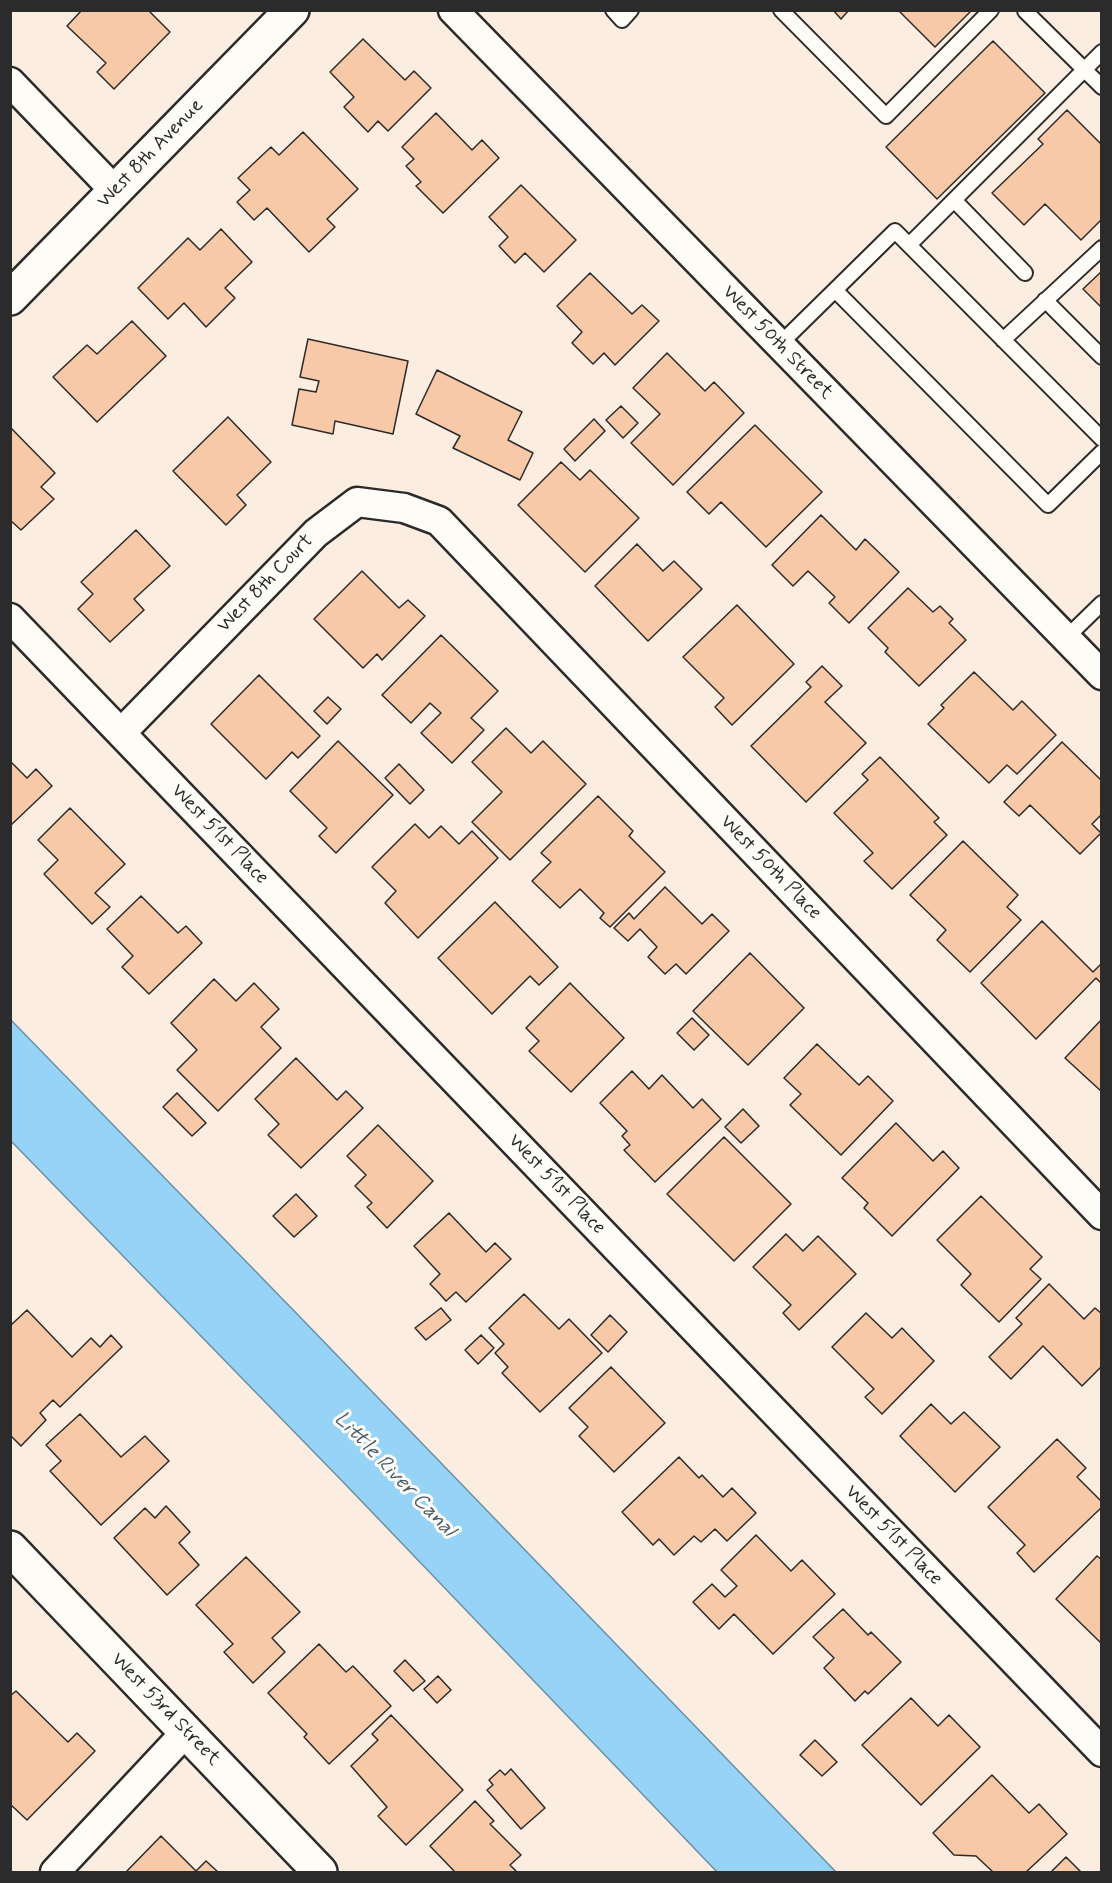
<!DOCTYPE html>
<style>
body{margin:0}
#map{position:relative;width:1112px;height:1883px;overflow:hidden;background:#fbeddf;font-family:Mynerve,sans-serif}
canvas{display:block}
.frame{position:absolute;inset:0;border:12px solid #2b2b2b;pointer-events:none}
</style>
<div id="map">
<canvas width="1112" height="1883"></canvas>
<div class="frame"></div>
</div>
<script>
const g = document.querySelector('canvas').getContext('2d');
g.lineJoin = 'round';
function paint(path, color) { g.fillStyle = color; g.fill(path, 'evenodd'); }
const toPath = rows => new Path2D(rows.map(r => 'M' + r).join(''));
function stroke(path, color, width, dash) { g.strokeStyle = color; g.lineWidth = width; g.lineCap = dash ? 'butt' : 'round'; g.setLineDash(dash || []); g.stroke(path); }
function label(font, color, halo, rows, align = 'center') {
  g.font = font + ' Mynerve,sans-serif'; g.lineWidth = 6; g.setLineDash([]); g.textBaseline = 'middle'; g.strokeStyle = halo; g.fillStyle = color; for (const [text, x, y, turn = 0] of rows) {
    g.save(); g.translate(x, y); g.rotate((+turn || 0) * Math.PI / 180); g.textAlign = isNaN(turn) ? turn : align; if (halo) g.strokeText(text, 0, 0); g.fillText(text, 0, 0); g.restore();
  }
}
const water = toPath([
 [10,1019,301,1318,836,1872,717,1872,345,1484,11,1141,10,1019]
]);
paint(water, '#95d4f6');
stroke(water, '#6b90a5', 1.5);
const building = toPath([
 [82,10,148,10,170,32,114,89,97,72,106,63,67,26,82,10],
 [833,10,849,10,841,19,833,10],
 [898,10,972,10,935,47,898,10],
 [363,39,405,80,414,71,431,88,388,131,378,121,368,132,344,107,354,97,330,72,363,39],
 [993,41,1045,93,937,199,886,147,993,41],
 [1067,110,1102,145,1102,219,1081,240,1045,204,1024,225,992,193,1043,144,1038,139,1067,110],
 [436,113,472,150,482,140,499,158,443,213,416,186,421,182,406,166,414,159,402,147,436,113],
 [303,132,358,189,327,219,335,227,309,252,267,208,254,220,237,202,250,190,238,178,271,147,279,155,303,132],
 [521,185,576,240,544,272,525,253,515,263,499,246,508,237,489,217,521,185],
 [221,229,252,262,225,288,235,298,206,327,184,303,168,319,138,288,188,238,200,250,221,229],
 [1102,271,1102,308,1083,289,1102,271],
 [590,273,632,314,642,305,659,321,615,365,604,353,593,364,572,343,582,332,557,306,590,273],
 [132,321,166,356,97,422,53,377,87,345,97,354,132,321],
 [308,339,408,361,393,434,335,421,333,434,292,425,299,389,316,392,319,381,300,377,308,339],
 [667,353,705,391,714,382,744,413,673,485,631,443,660,414,633,388,667,353],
 [437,370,522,412,508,440,533,453,520,480,453,448,460,436,416,414,437,370],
 [621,406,638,423,623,438,606,420,621,406],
 [228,417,271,462,237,495,246,505,226,525,173,471,228,417],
 [594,419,605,431,575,461,564,449,594,419],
 [755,425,822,492,766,547,721,502,709,514,687,492,755,425],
 [10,427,55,473,41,487,54,499,21,530,10,520,10,427],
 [561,462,580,480,590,470,639,518,585,572,518,505,561,462],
 [821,515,856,550,865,539,899,572,849,623,829,603,835,597,808,571,793,586,772,565,821,515],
 [136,530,170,566,134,599,144,610,110,642,78,609,93,594,81,582,136,530],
 [637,544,663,571,674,561,702,589,648,641,595,586,637,544],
 [362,571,399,608,408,600,425,616,382,660,377,654,363,668,314,619,362,571],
 [908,588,933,612,940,606,953,619,949,623,966,640,919,686,885,652,888,648,868,628,908,588],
 [737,605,794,664,732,725,715,707,724,698,683,657,737,605],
 [441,635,498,691,471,718,484,730,452,763,421,733,441,713,430,703,411,723,382,695,441,635],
 [822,666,842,686,825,702,866,743,806,802,751,746,811,687,806,682,822,666],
 [974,672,1013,710,1022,701,1056,735,1017,774,1007,765,989,783,928,724,944,708,941,705,974,672],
 [259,675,320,736,298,758,292,752,266,779,211,724,259,675],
 [328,697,341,709,327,724,314,711,328,697],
 [506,728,531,753,543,741,586,784,510,860,472,822,502,792,472,762,506,728],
 [338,741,393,795,336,853,319,836,327,828,290,791,338,741],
 [1062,742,1102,781,1102,814,1092,824,1101,833,1080,854,1030,805,1019,816,1004,802,1062,742],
 [880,757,939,818,934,822,947,835,892,889,864,861,873,853,834,813,868,780,862,774,880,757],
 [10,761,27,778,36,769,52,786,10,826,10,761],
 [399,764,424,790,410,804,385,778,399,764],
 [598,796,633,831,629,836,665,872,610,927,600,918,604,913,580,889,560,908,532,881,551,862,541,853,598,796],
 [70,808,125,864,95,893,110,907,92,924,44,874,58,860,38,840,70,808],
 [415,824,429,838,441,826,459,844,472,831,498,858,418,938,385,903,396,891,372,867,415,824],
 [963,841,1018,895,1007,907,1021,920,970,972,937,940,946,930,910,895,963,841],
 [665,887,702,924,712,914,729,931,686,974,676,964,665,974,648,957,657,947,640,929,628,941,614,928,629,913,634,919,665,887],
 [141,896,178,933,186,926,202,943,149,994,122,967,133,956,107,929,141,896],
 [495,902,558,967,539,985,530,976,492,1014,438,958,495,902],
 [1042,921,1093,972,1102,963,1102,984,1096,978,1036,1039,981,983,1042,921],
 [750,953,804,1008,748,1065,693,1011,750,953],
 [214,979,236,1001,254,983,279,1009,261,1027,281,1048,218,1111,177,1070,197,1050,171,1023,214,979],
 [570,983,624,1038,571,1092,529,1051,539,1041,526,1028,570,983],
 [692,1018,709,1035,694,1050,677,1033,692,1018],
 [1102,1019,1102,1092,1065,1058,1102,1019],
 [817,1044,859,1085,868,1076,893,1101,841,1155,790,1105,801,1094,784,1078,817,1044],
 [296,1058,337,1100,346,1091,363,1108,301,1168,268,1135,279,1124,255,1099,296,1058],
 [632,1071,649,1089,662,1075,693,1108,702,1099,721,1119,655,1182,624,1150,630,1145,622,1136,627,1131,600,1103,632,1071],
 [177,1093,206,1123,192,1136,163,1107,177,1093],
 [743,1109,759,1126,741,1143,725,1127,743,1109],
 [896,1123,933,1161,943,1151,959,1168,892,1236,864,1208,868,1203,842,1178,896,1123],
 [378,1125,433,1181,387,1228,367,1207,372,1203,355,1186,366,1175,347,1156,378,1125],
 [724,1137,791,1204,734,1261,667,1194,724,1137],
 [296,1194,317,1216,294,1237,273,1216,296,1194],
 [981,1196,1042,1257,1030,1269,1041,1279,999,1322,961,1285,971,1274,937,1240,981,1196],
 [449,1213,486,1252,495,1243,511,1259,466,1302,456,1292,446,1301,438,1292,430,1284,440,1274,414,1246,449,1213],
 [786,1234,803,1251,818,1236,856,1274,799,1330,783,1313,791,1305,753,1267,786,1234],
 [1049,1284,1084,1319,1095,1308,1102,1314,1102,1366,1082,1386,1043,1346,1011,1379,989,1357,1022,1324,1016,1318,1049,1284],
 [524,1294,559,1329,569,1319,602,1353,540,1412,502,1373,508,1367,495,1353,504,1344,489,1328,524,1294],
 [441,1308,451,1320,426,1340,415,1328,441,1308],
 [27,1310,72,1357,91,1338,100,1347,111,1335,122,1347,60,1407,53,1400,40,1413,46,1420,21,1446,10,1435,10,1326,27,1310],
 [866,1313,892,1338,902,1328,934,1361,882,1414,865,1397,874,1389,832,1347,866,1313],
 [610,1315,627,1332,608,1352,591,1335,610,1315],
 [481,1335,494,1348,478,1364,465,1350,481,1335],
 [611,1367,665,1423,614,1472,579,1436,588,1427,569,1408,611,1367],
 [931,1404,951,1424,964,1412,1000,1447,955,1492,900,1436,931,1404],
 [80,1414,121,1457,145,1436,169,1461,101,1525,50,1471,61,1461,46,1445,80,1414],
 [1057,1439,1086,1468,1077,1477,1102,1502,1102,1507,1034,1572,1017,1553,1025,1545,988,1507,1057,1439],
 [679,1457,699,1478,702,1475,723,1497,732,1488,756,1513,727,1541,715,1529,701,1542,694,1536,674,1555,659,1539,653,1545,622,1512,679,1457],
 [166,1506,190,1532,179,1543,199,1565,167,1595,114,1538,145,1508,155,1518,166,1506],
 [756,1535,791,1571,802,1560,835,1594,773,1654,734,1614,719,1629,693,1602,712,1584,725,1597,737,1586,721,1570,756,1535],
 [1097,1556,1102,1560,1102,1644,1056,1599,1097,1556],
 [246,1557,300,1612,272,1638,285,1652,253,1683,224,1652,233,1644,196,1605,246,1557],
 [843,1609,868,1635,871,1632,901,1662,868,1694,865,1691,855,1701,824,1668,834,1658,813,1637,843,1609],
 [319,1644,346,1672,353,1666,391,1706,329,1764,304,1737,307,1734,268,1693,319,1644],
 [405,1660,425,1681,413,1691,394,1671,405,1660],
 [438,1676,451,1690,437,1703,424,1689,438,1676],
 [16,1691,68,1742,77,1733,95,1751,27,1820,10,1804,10,1696,16,1691],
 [911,1698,938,1726,949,1715,980,1747,921,1805,862,1745,911,1698],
 [391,1715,463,1790,406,1845,378,1816,387,1807,351,1766,378,1740,372,1734,391,1715],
 [815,1740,837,1762,822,1776,800,1755,815,1740],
 [511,1769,545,1808,521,1829,487,1790,493,1785,489,1780,500,1770,505,1775,511,1769],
 [992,1775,1029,1813,1039,1804,1067,1834,1026,1872,993,1872,976,1856,954,1855,933,1833,992,1775],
 [475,1801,494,1821,490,1824,521,1855,510,1865,517,1872,455,1872,430,1846,475,1801],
 [161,1836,196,1871,206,1861,218,1872,126,1872,161,1836],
 [1066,1857,1081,1872,1051,1872,1066,1857]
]);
paint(building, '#f7c9a7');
stroke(building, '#2b2b2b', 1.5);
const lane = toPath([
 [613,10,622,20,631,10],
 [781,10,886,116,991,10],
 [1025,11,1102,87],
 [954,200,1025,273],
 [909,245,1102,52],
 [1045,300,1102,357],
 [1003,340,1102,248],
 [779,345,835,290],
 [1102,439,895,231,835,290,1048,505,1102,452],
 [1066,638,1102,603]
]);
const street = toPath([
 [453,10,1102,675],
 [10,82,115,191],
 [10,618,1102,1752],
 [121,733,316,533,357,502,404,508,439,521,1102,1215],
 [55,1872,186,1732]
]);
const secondary = toPath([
 [10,298,292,10],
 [10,1548,320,1872]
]);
stroke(lane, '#2b2b2b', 18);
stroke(street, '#2b2b2b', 33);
stroke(secondary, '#2b2b2b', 38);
stroke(lane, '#fdfcf7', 14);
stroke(street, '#fdfcf7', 28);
stroke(secondary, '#fdfcf7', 33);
label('20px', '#2b2b2b', '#fdfcf7', [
 ["West 8th Avenue",151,154,-46],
 ["West 50th Street",777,343,46],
 ["West 8th Court",266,584,-46],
 ["West 51st Place",219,835,46],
 ["West 50th Place",770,868,46],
 ["West 51st Place",556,1185,46],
 ["West 51st Place",893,1536,46],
 ["West 53rd Street",165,1710,46]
]);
label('italic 21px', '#4b5e68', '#fdfcf7', [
 ["Little River Canal",394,1475,46]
]);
</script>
